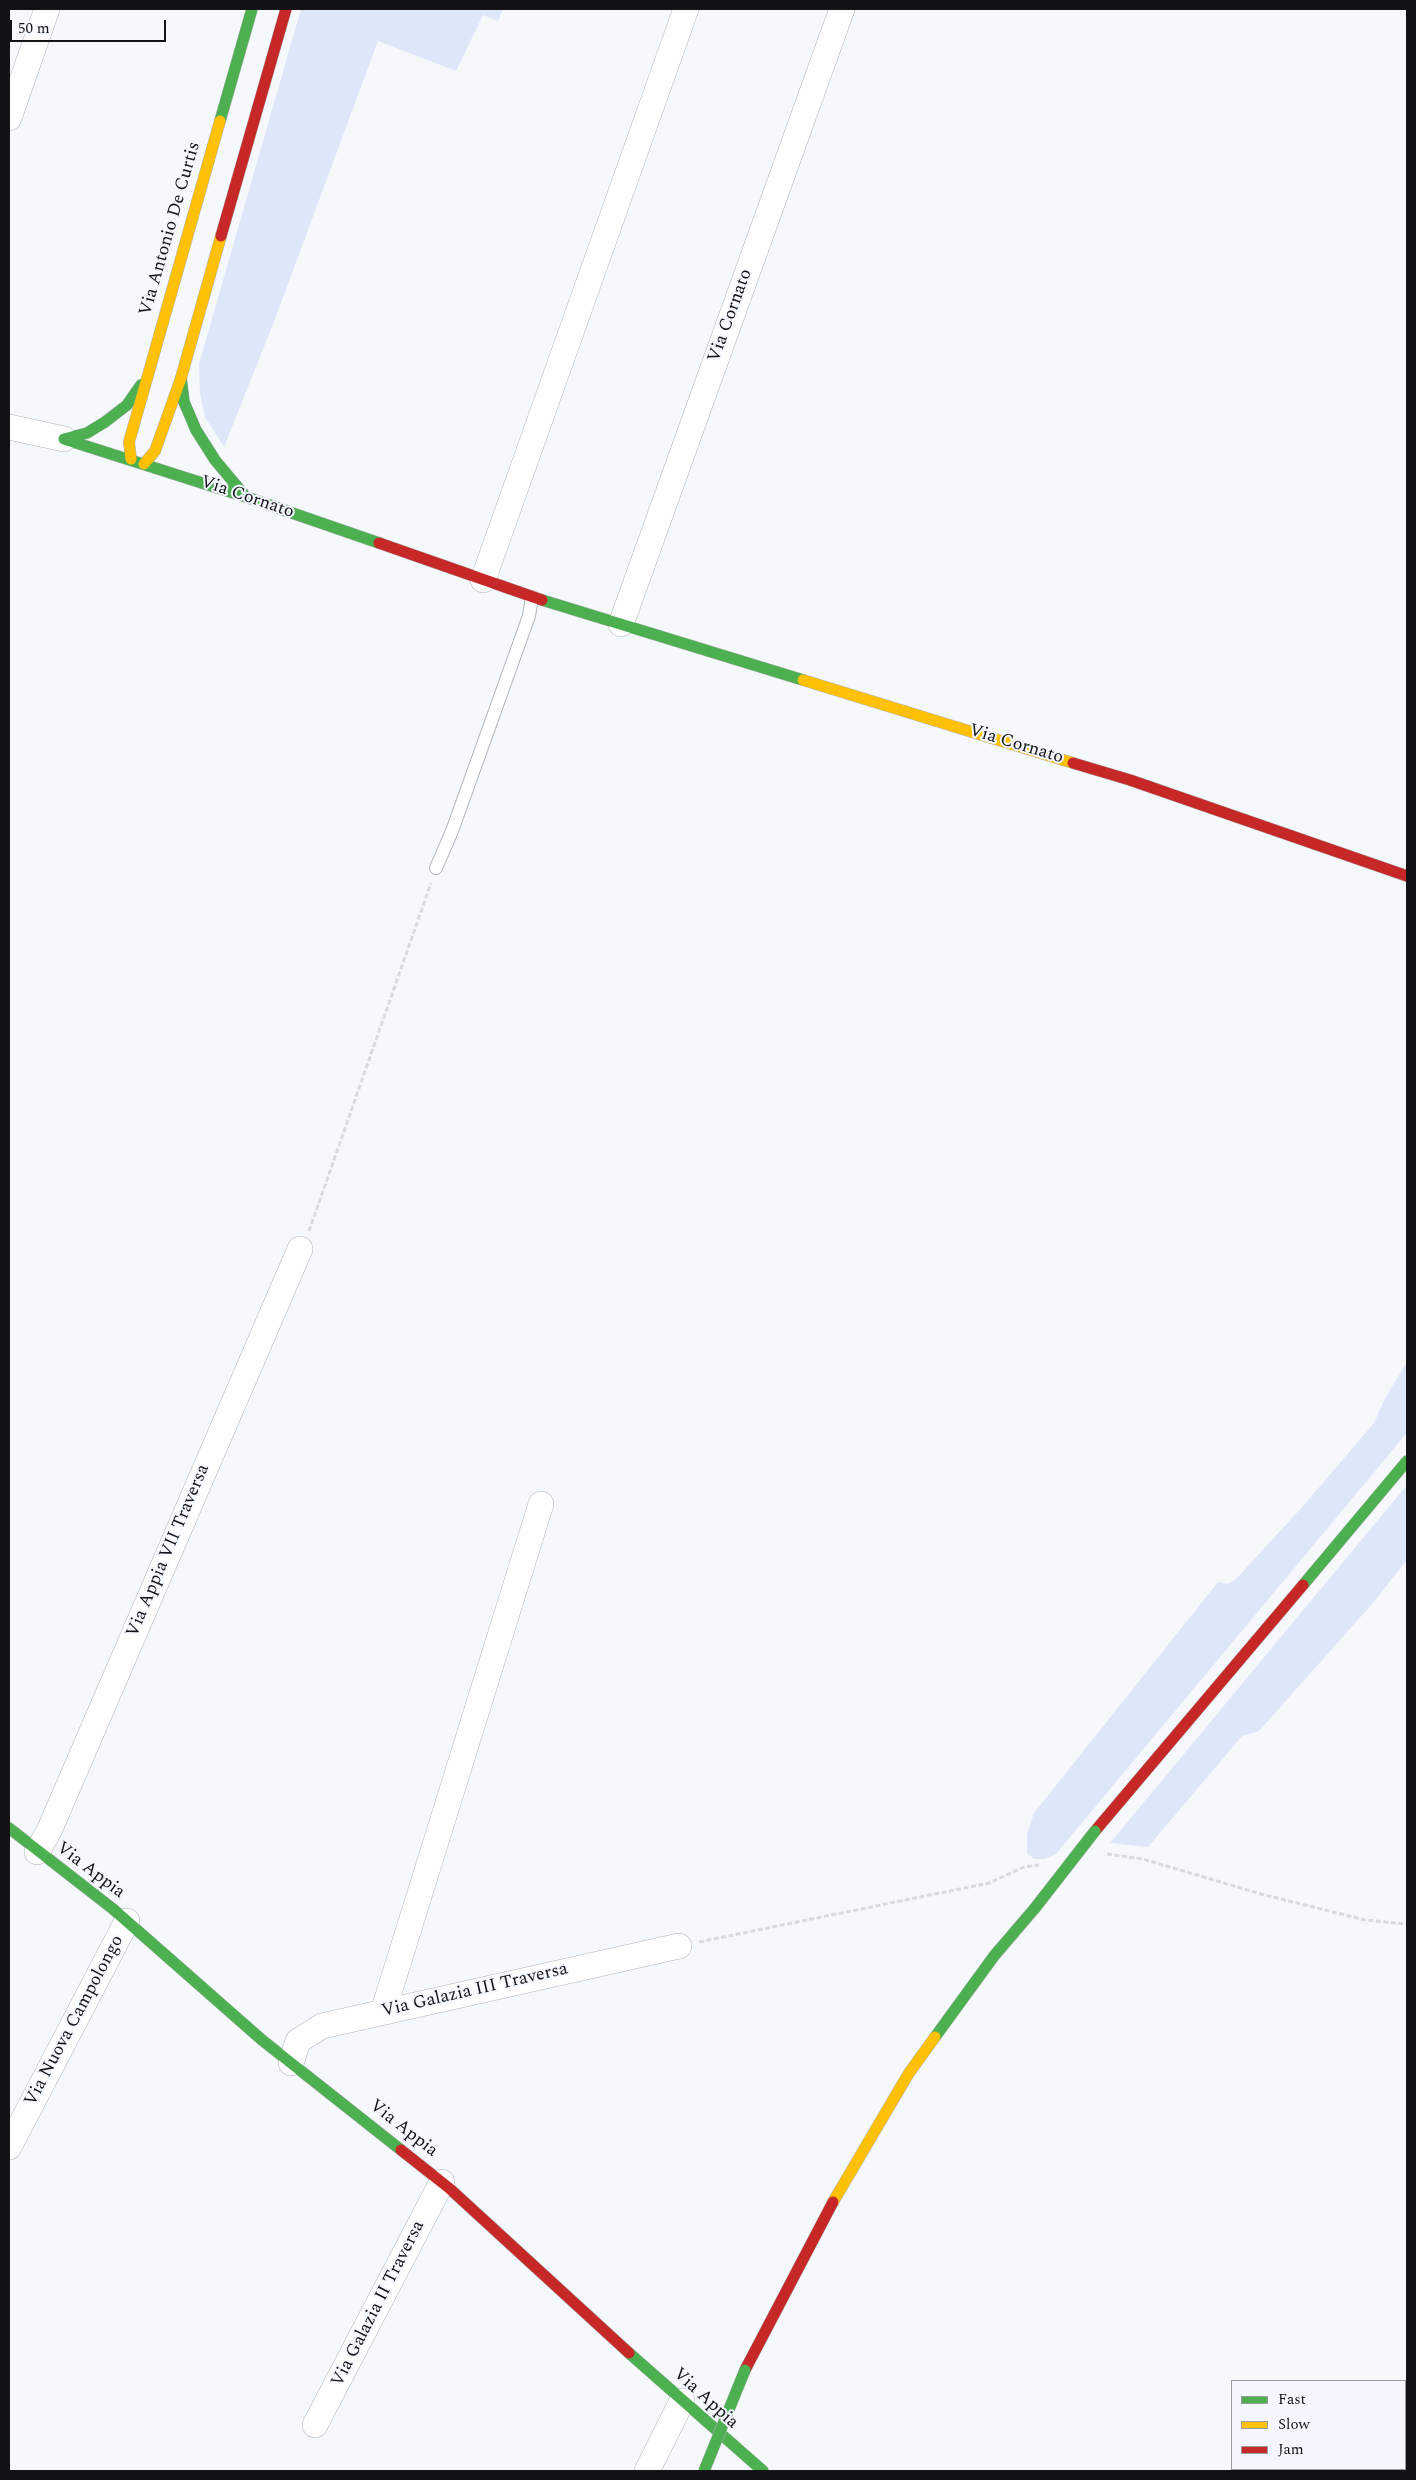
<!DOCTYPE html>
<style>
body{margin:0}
#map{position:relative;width:1416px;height:2480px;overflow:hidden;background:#f6f9fc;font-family:Spectral,serif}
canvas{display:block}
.frame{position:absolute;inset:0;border:10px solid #111315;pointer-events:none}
.legend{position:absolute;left:1231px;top:2380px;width:175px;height:90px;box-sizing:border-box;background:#f4f8fe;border:1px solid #999ca1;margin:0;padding:6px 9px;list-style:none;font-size:15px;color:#111315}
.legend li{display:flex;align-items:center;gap:10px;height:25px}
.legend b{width:25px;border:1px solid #999ca1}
.scale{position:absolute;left:10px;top:20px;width:156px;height:22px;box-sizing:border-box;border:2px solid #111315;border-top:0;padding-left:6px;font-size:15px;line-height:18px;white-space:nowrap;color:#111315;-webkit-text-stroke:4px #f4f8fe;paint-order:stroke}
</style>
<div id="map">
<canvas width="1416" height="2480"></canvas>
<div class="frame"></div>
<ul class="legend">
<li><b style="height:6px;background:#4caf50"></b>Fast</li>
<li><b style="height:6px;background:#ffc107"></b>Slow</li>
<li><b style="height:6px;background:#c62828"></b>Jam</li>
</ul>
<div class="scale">50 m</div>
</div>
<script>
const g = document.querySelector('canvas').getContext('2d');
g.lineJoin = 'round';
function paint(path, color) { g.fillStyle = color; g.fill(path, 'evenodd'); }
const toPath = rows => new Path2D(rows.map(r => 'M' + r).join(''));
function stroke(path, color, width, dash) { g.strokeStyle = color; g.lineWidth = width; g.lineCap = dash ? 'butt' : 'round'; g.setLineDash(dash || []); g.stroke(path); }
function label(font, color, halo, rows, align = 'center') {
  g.font = font + ' Spectral,serif'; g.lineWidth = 4; g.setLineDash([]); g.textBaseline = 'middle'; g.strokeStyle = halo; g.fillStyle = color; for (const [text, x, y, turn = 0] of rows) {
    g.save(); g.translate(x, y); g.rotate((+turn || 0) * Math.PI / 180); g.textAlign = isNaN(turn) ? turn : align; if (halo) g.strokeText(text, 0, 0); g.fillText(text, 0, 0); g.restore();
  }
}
paint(toPath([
 [301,9,503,9,498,21,483,15,456,71,378,41,275,319,224,447,205,417,200,394,199,364],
 [1407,1362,1407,1433,1056,1854,1045,1859,1034,1859,1027,1853,1027,1834,1034,1813,1218,1582,1227,1584,1235,1580,1304,1505,1374,1423,1385,1398],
 [1407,1485,1407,1560,1372,1604,1259,1731,1242,1736,1148,1847,1110,1843]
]), '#dde7f9');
const lane = toPath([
 [436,868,452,831,529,616,532,597]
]);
const street = toPath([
 [9,118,47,9],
 [9,427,64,439],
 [483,580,686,9],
 [621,624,842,9],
 [37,1852,49,1831,300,1249],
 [383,2012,541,1504],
 [291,2063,298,2041,322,2026,679,1946],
 [9,2147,127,1921],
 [315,2425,442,2182],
 [647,2471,682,2401]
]);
const fast = toPath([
 [220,121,252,9],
 [181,378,184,402,196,430,215,460,246,497],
 [64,439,246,497,379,543],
 [64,439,87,433,105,422,127,405,141,385],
 [542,600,803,680],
 [1303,1585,1407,1461],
 [9,1828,113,1909,262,2040,401,2150],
 [935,2037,994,1956,1035,1908],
 [629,2353,763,2471]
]);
const slow = toPath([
 [131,459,129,442,220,121],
 [144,464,155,451,181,378,221,236],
 [803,680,1073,763],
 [833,2202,909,2073,935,2037]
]);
const jam = toPath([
 [221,236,286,9],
 [379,543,542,600],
 [1073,763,1130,780,1407,876],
 [1095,1831,1303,1585],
 [401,2150,449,2188,629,2353],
 [745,2370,833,2202]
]);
stroke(lane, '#b1b3b6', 14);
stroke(street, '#b1b3b6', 26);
stroke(fast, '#b1b3b6', 12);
stroke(slow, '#b1b3b6', 12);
stroke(jam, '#b1b3b6', 12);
stroke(toPath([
 [309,1231,431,883],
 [1107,1854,1143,1859,1261,1894,1365,1920,1407,1924],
 [699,1942,989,1883,1024,1867,1039,1865]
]), '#dadadc', 3, [5, 2.5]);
stroke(lane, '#fefeff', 12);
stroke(street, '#fefeff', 25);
stroke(fast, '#4caf50', 11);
stroke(slow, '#ffc107', 11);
stroke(jam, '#c62828', 11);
const fastBridge = toPath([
 [1035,1908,1095,1831],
 [704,2471,745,2370]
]);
stroke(fastBridge, '#b1b3b6', 12, []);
stroke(fastBridge, '#4caf50', 11);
label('18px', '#111315', '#f4f8fe', [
 ["Via Antonio De Curtis",171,229,-74],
 ["Via Cornato",731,316,-70],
 ["Via Cornato",247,498,19],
 ["Via Cornato",1016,745,17],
 ["Via Appia VII Traversa",169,1551,-67],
 ["Via Appia",90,1871,37],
 ["Via Galazia III Traversa",475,1991,-13],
 ["Via Nuova Campolongo",75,2021,-62],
 ["Via Appia",403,2129,38],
 ["Via Galazia II Traversa",379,2304,-63],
 ["Via Appia",705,2399,42]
]);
</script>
